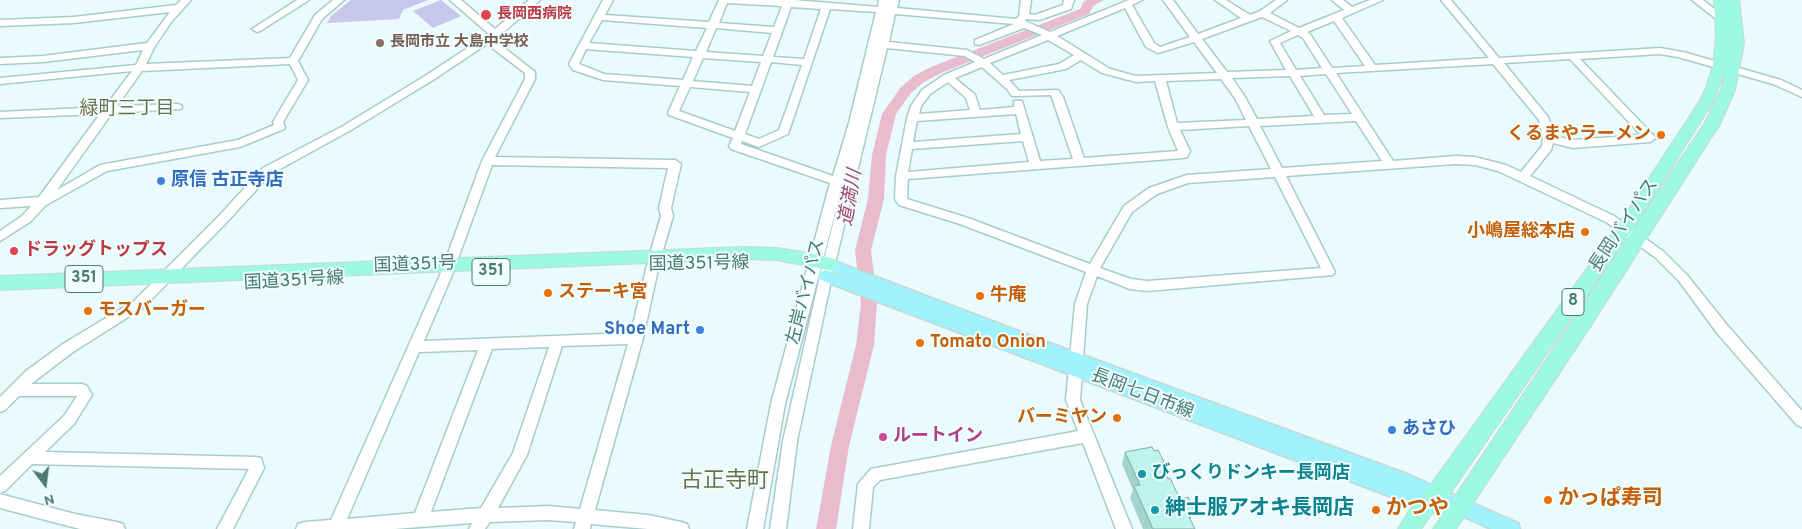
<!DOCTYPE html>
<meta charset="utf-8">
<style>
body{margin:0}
#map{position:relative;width:1802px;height:529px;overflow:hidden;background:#e9fbfd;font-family:Overpass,sans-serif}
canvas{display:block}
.north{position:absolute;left:20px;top:459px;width:50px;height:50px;-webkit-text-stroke:4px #f0feff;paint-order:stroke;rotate:165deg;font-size:14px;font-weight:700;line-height:20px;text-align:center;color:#4b7a72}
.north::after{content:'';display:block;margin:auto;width:18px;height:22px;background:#4b7a72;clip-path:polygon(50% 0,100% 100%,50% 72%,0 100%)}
</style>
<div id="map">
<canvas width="1802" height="529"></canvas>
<div class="north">N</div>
</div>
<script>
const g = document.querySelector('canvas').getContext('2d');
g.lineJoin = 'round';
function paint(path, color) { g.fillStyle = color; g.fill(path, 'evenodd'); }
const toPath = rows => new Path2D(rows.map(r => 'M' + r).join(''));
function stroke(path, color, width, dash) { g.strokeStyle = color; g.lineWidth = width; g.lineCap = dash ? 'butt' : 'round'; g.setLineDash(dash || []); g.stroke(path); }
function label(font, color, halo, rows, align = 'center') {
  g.font = font + ' Overpass,"Noto Sans JP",sans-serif'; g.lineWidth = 4; g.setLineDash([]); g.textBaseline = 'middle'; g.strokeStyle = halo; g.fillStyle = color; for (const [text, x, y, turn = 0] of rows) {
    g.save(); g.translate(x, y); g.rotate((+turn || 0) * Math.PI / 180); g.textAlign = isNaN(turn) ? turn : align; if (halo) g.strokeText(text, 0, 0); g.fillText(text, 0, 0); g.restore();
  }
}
paint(toPath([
 [351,0,428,0,403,10,399,19,327,23,331,16],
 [441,0,461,16,433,28,413,11]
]), '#c9c6ec');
paint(toPath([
 [1087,0,1104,0,1093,6,1089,14,941,73,924,82,911,93,896,114,886,155,884,199,871,250,877,303,874,345,849,446,836,529,816,529,831,446,856,345,861,303,855,250,868,199,872,155,882,114,901,87,914,76,931,67,1080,9,1084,1,1087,0]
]), '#e8bccc');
const minor = toPath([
 [181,0,191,0,172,21,155,46,146,64,290,58,315,15,333,0,344,0,322,19,298,61,308,80,283,122,285,127,284,129,240,147,107,171,46,205,30,222,0,241,0,231,22,216,31,206,0,208,0,200,39,197,100,114,0,118,0,112,105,107,132,71,0,84,0,78,136,65,143,50,43,62,0,64,0,58,43,56,147,43,170,12,74,23,0,26,0,20,74,17,176,5,181,0],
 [290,64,298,80,273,122,274,125,238,140,100,165,57,190,112,113,181,109,182,107,181,105,177,104,117,106,142,71,290,64],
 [297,0,309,0,260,31,257,32,252,29,297,0],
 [450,0,461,0,495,29,529,0,540,0,505,31,493,39,535,72,535,79,495,157,675,160,681,164,671,208,673,216,661,257,656,261,659,265,643,338,595,510,648,515,681,522,687,524,689,529,648,529,591,524,590,529,574,529,576,522,548,520,490,522,485,529,469,529,472,523,394,529,296,529,298,524,304,522,331,520,440,275,482,161,525,79,525,73,487,44,433,80,351,130,271,174,225,224,144,307,73,352,31,384,82,384,87,386,92,395,74,424,45,452,256,457,261,458,264,468,233,529,217,529,249,469,32,464,5,491,0,493,0,476,64,416,77,396,19,396,5,410,0,412,0,397,26,371,63,344,134,301,217,218,263,168,343,126,425,76,489,34,450,0],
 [492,165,668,168,659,208,661,216,649,257,652,261,647,265,631,333,424,341,452,275,492,165],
 [628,344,580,509,548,506,498,508,527,455,562,346,628,344],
 [549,347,513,453,481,508,431,512,492,349,549,347],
 [478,350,415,513,347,519,419,352,478,350],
 [603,0,613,0,605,15,709,22,719,0,794,0,878,7,879,0,889,0,887,7,889,0,899,0,897,8,1016,19,1019,16,1021,0,1031,0,1029,14,1035,15,1063,5,1064,0,1074,0,1071,9,1039,20,1026,19,1025,21,1050,32,1129,0,1142,0,1132,5,1154,43,1160,47,1190,37,1163,0,1173,0,1198,34,1241,18,1215,0,1226,0,1250,15,1260,11,1276,0,1287,0,1270,13,1299,28,1344,10,1332,0,1343,0,1352,7,1370,0,1383,0,1342,18,1375,65,1489,58,1441,0,1451,0,1499,58,1660,48,1683,52,1781,80,1802,90,1802,97,1773,84,1678,57,1660,54,1580,59,1656,138,1650,142,1573,148,1553,143,1551,150,1530,176,1614,216,1664,252,1687,275,1727,325,1802,411,1802,427,1797,425,1717,333,1679,281,1656,258,1606,222,1498,171,1475,165,1456,164,1286,176,1335,272,1333,275,1147,291,1130,289,1097,276,1087,304,1080,400,1132,529,1116,529,1083,443,880,480,873,487,869,529,853,529,858,484,871,469,1078,431,1066,400,1075,304,1086,272,960,224,899,205,895,199,896,176,907,118,911,106,922,90,944,75,975,62,965,56,887,48,832,276,797,441,786,529,770,529,783,441,820,276,850,156,785,404,763,529,747,529,771,404,830,183,731,149,729,146,733,138,669,115,668,113,680,86,603,80,573,70,569,64,603,0],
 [727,3,782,6,774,27,719,23,727,3],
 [791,7,821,9,804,59,773,57,791,7],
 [1125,8,1146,47,1158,53,1194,42,1217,73,1136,76,1110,69,1057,36,1125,8],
 [830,9,876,12,849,123,833,176,741,144,742,141,759,147,788,134,830,9],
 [895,14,1014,24,975,40,975,44,979,45,1024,28,1042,35,984,59,967,50,889,42,895,14],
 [1262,17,1291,31,1270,41,1286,70,1227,72,1202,39,1262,17],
 [602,20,707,28,696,51,589,43,602,20],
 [1334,21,1365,66,1332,68,1310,34,1307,32,1334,21],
 [716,28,772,33,763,56,706,52,716,28],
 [1298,35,1303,38,1322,68,1296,70,1280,43,1298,35],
 [1048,40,1074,55,1059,64,1003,75,990,63,1048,40],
 [586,49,693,57,683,80,604,74,579,64,586,49],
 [703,58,761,62,752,86,693,81,703,58],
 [1570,59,1641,135,1573,140,1554,136,1548,117,1504,63,1570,59],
 [1081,60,1102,73,1136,82,1155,81,1168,127,1178,151,1084,158,1063,97,1058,90,1019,91,1009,80,1066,69,1081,60],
 [771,62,802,65,779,130,759,139,745,134,771,62],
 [1493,64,1539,120,1543,138,1542,146,1521,172,1506,165,1475,157,1456,156,1393,161,1336,73,1493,64],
 [982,67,1007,89,1012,96,1051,95,1073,159,1040,161,1022,101,1014,101,1014,107,980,110,975,95,955,78,982,67],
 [1326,74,1352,114,1324,115,1300,76,1326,74],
 [1290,76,1314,116,1257,119,1245,97,1232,78,1290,76],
 [1221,79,1235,98,1246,120,1177,123,1166,81,1221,79],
 [948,82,966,98,970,110,919,114,921,106,930,94,948,82],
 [690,87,750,92,735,131,679,111,690,87],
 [1016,114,1021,134,913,142,917,121,1016,114],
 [1356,121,1382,161,1282,168,1260,126,1356,121],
 [1249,126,1271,169,1187,175,1149,188,1124,206,1090,264,968,218,907,199,908,179,1183,158,1187,157,1190,151,1180,130,1249,126],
 [1023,141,1029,162,908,172,912,149,1023,141],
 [1275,177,1321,268,1147,281,1131,279,1100,268,1132,212,1157,194,1188,183,1275,177],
 [1692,0,1703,0,1728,20,1723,23,1720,22,1692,0],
 [0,494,75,514,117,522,123,524,125,529,80,529,0,508,0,494]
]);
const major = toPath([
 [829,259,1047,342,1407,474,1518,523,1520,529,1491,529,1442,507,1440,511,1434,513,1425,513,1389,496,821,280,818,276,821,272,826,270,896,296,824,268,822,264,824,260,829,259]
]);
const highway = toPath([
 [1714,0,1739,0,1744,43,1735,90,1720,124,1588,330,1456,529,1433,529,1704,124,1721,90,1726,68,1713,102,1631,232,1445,501,1433,512,1421,529,1398,529,1417,498,1429,487,1619,224,1699,102,1706,88,1713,65,1716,36,1714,0],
 [743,247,777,248,815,254,835,259,838,264,835,269,829,270,777,260,743,259,0,290,0,276,743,247]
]);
stroke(minor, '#a8ccc9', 3);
stroke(major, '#c9d7d5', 3);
stroke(highway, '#c9d7d5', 2);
paint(minor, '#fff');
paint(major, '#a0f3fd');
paint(highway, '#9ef9e2');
paint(toPath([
 [1125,452,1162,467,1168,479,1180,499,1194,510,1190,519,1195,529,1143,529,1130,498,1133,490,1122,464]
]), '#a4d2cd');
paint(toPath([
 [1194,510,1187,526,1184,527,1190,511]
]), '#86aba7');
const building = toPath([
 [1152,447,1154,451,1158,450,1164,462,1160,463,1168,479,1170,478,1180,499,1188,497,1194,510,1190,511,1192,514,1188,515,1195,529,1153,529,1134,486,1140,485,1125,452,1152,447]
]);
paint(building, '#bff4ee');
stroke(building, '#86aba7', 1);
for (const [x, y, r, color] of [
 [486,15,6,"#e0444e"],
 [380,43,5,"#8d6e63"],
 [1661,135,5,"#e8710a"],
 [161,181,5,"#3f7fe0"],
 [1585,232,5,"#e8710a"],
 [14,251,5,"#e0444e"],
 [548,293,5,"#e8710a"],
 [980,296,5,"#e8710a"],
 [88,311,5,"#e8710a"],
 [700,330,5,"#3f7fe0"],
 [920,343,5,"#e8710a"],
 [1117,418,5,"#e8710a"],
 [1392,430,5,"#3f7fe0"],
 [883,437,5,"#d1479c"],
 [1142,474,5,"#0f9aa8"],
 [1548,500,5,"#e8710a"],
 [1155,510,5,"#0f9aa8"],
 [1376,510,5,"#e8710a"]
]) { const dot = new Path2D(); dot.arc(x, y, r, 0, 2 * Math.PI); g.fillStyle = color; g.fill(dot); stroke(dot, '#f0feff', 2); }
label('bold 15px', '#be3a42', '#f0feff', [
 ["長岡西病院",497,15]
], 'left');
label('bold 15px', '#785e54', '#f0feff', [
 ["長岡市立 大島中学校",390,43]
], 'left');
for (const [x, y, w] of [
 [491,272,38],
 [84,279,38],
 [1573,302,22]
]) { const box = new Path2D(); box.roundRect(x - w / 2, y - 13.5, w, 27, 4); g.fillStyle = '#f0feff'; g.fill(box); stroke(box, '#4b7a72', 1); }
label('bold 16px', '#4b7a72', null, [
 ["351",491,272],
 ["351",84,279],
 ["8",1573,302]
]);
label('bold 18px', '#c56008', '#f0feff', [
 ["くるまやラーメン",1651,135,"right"],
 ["小嶋屋総本店",1575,232,"right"],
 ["ステーキ宮",558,293],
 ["牛庵",990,296],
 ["モスバーガー",98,311],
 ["Tomato Onion",930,343],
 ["バーミヤン",1107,418,"right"]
], 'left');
label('bold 18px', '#366cbe', '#f0feff', [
 ["原信 古正寺店",171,181],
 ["Shoe Mart",690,330,"right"],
 ["あさひ",1402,430]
], 'left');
label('18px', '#4b7a72', '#f0feff', [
 ["長岡バイパス",1625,226,-56],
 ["国道351号線",699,265,-1],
 ["国道351号",415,266,-2],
 ["国道351号線",294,282,-3],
 ["左岸バイパス",807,292,-76],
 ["長岡七日市線",1142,395,21]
]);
label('bold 18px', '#be3a42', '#f0feff', [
 ["ドラッグトップス",24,251]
], 'left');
label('bold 18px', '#b23c85', '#f0feff', [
 ["ルートイン",893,437]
], 'left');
label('bold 18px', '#0d838f', '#f0feff', [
 ["びっくりドンキー長岡店",1152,474]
], 'left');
label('19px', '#6d724d', '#f0feff', [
 ["緑町三丁目",127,110]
]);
label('italic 19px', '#a44c6b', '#f0feff', [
 ["道満川",852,198,-80]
]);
label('bold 21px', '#c56008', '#f0feff', [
 ["かっぱ寿司",1558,500],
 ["かつや",1386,510]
], 'left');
label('bold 21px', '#0d838f', '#f0feff', [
 ["紳士服アオキ長岡店",1165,510]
], 'left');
label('22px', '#6d724d', '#f0feff', [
 ["古正寺町",725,483]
]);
</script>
